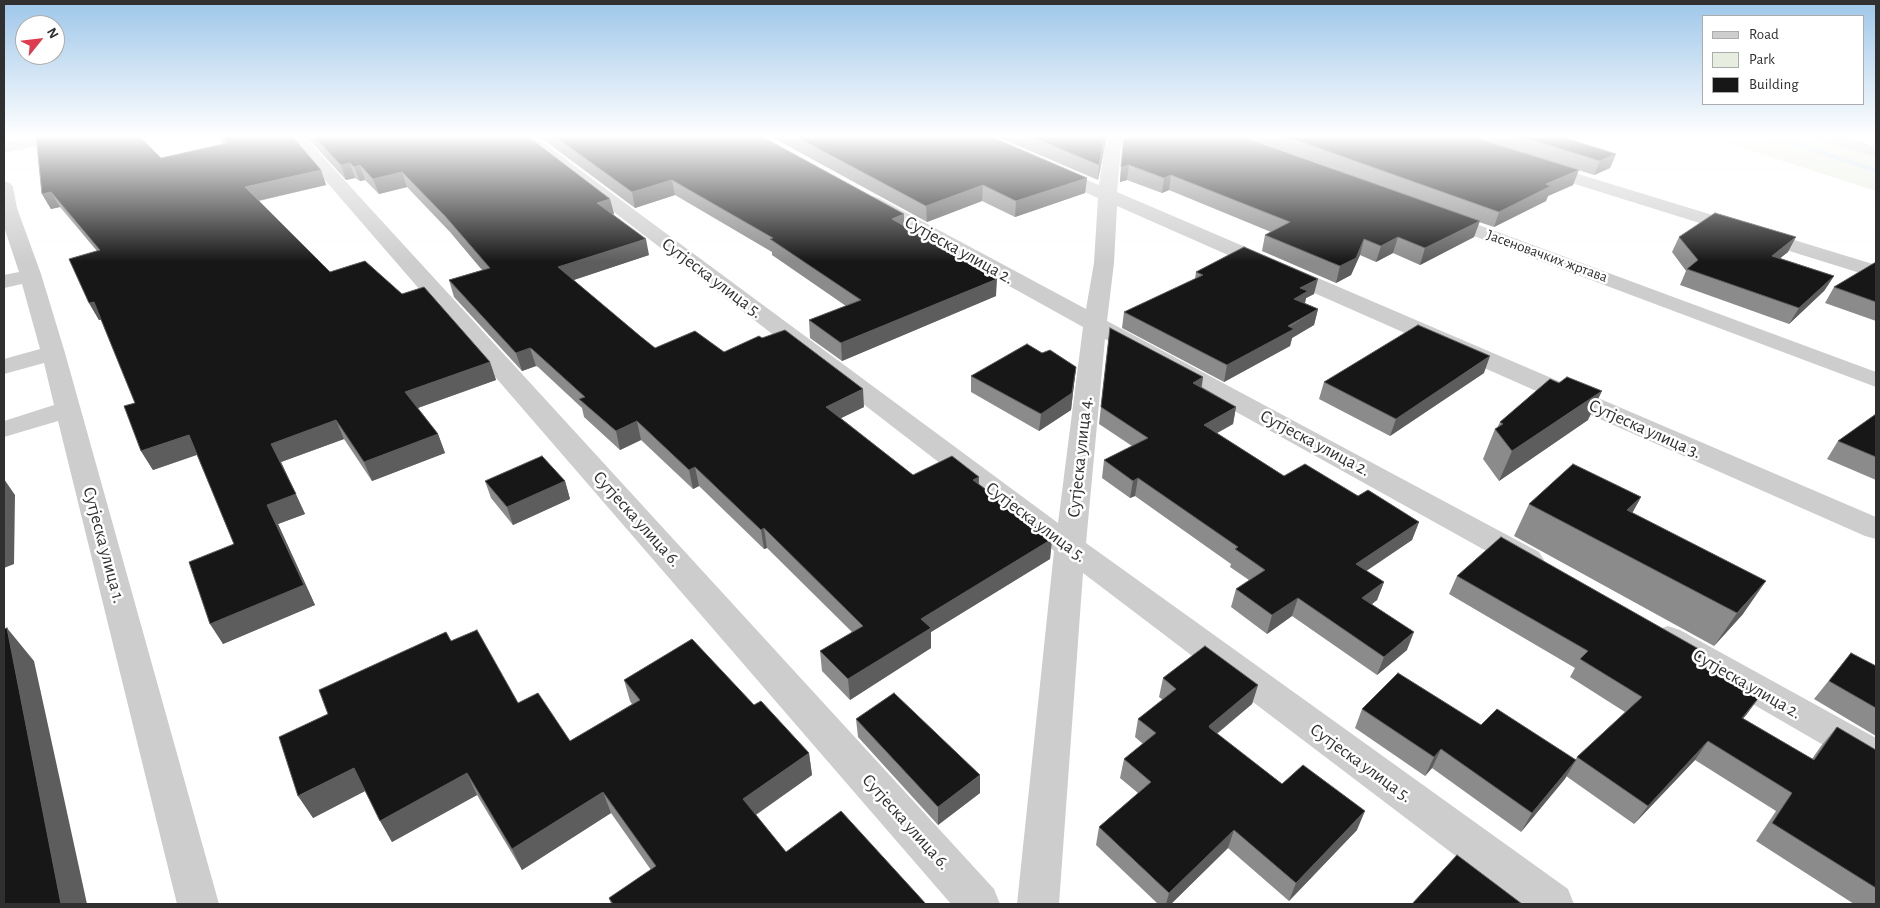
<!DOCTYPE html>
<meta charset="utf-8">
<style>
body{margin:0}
#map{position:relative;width:1880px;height:908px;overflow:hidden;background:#fff;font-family:"Alegreya Sans",sans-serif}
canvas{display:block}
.frame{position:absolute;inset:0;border:5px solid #303030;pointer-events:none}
.legend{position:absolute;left:1702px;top:15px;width:162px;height:90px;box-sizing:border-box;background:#fff;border:1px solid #acacac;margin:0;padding:6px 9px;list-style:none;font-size:15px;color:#303030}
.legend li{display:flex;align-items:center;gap:10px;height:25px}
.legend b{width:25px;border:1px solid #acacac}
.north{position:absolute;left:15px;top:15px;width:50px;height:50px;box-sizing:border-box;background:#fff;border:1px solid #acacac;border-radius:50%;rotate:61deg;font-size:14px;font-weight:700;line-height:20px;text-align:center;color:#303030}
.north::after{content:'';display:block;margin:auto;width:18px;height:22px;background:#df3b4e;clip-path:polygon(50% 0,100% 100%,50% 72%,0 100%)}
</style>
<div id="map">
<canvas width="1880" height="908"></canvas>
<div class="frame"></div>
<ul class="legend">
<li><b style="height:6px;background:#cdcdcd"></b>Road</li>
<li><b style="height:14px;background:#e7eddf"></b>Park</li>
<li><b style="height:14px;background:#171717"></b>Building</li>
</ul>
<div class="north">N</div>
</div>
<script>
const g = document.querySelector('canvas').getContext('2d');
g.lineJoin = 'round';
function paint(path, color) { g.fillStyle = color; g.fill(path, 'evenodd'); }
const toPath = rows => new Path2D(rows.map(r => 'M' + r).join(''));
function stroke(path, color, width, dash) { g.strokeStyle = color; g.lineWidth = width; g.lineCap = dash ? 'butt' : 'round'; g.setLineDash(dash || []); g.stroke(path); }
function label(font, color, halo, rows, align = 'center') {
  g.font = font + ' "Alegreya Sans",sans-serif'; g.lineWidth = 5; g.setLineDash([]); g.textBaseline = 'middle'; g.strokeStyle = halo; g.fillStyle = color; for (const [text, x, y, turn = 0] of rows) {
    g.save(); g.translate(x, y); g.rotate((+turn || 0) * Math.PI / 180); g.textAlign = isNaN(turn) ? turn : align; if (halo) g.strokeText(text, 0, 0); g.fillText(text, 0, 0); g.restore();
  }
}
paint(toPath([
 [1702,135,1815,135,1876,154,1876,191]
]), '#e7eddf');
paint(toPath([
 [1761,135,1774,135,1876,168,1876,173,1761,135]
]), '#cce1eb');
paint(toPath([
 [41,135,75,135,73,139,4,153,4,143,41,135],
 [286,135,303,135,994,889,1000,904,951,904,286,135],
 [514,135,533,135,1058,523,1083,327,865,206,863,202,865,198,872,196,879,198,1086,309,1094,263,1098,198,1046,175,1043,171,1046,167,1052,166,1099,185,1105,145,1113,135,1133,135,1121,146,1117,192,1876,517,1876,539,1865,536,1117,206,1114,263,1107,321,1539,552,1544,560,1539,568,1528,571,1517,568,1105,339,1086,543,1568,889,1574,904,1519,904,1083,573,1059,904,1017,904,1054,551,514,135],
 [1815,135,1841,135,1876,147,1876,157,1817,139,1815,135],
 [1539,162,1876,265,1876,278,1533,171,1530,167,1533,163,1539,162],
 [4,181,10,183,13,187,17,208,41,274,65,353,219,904,177,904,58,421,4,437,4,421,54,405,44,363,4,374,4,359,40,349,22,284,4,288,4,275,19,272,4,227,4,181],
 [1441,211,1876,372,1876,387,1434,221,1431,217,1434,213,1441,211],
 [1668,626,1680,630,1876,738,1876,773,1863,768,1656,648,1651,639,1656,630,1668,626]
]), '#cdcdcd');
paint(toPath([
 [217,135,291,135,321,170,326,185,259,201,330,272,402,294,490,362,496,380,418,408,438,434,445,453,372,481,344,439,281,462,305,514,278,524,315,605,223,644,234,544,197,455,153,470,141,451,135,403,101,320,99,320,89,303,97,251,60,207,51,209,42,194,161,158,223,144],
 [305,135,526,135,610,199,614,214,613,214,649,255,573,280,640,336,655,348,724,352,864,407,841,418,913,475,979,477,979,484,1052,539,1050,559,931,632,931,648,850,700,822,671,820,651,852,632,767,548,764,549,699,486,693,489,641,440,620,450,584,417,582,408,538,367,536,366,522,371,454,297,449,280,482,270,450,232,407,187,379,194,365,180,360,181,355,178,346,180],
 [537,135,759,135,904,226,996,296,842,361,810,338,809,320,846,306,772,255,772,252,675,195,635,208],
 [768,135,987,135,1087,178,1085,193,1015,217,982,201,927,222],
 [993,135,1111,135,1106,140,1098,180],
 [1124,135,1337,170,1239,135,1556,135,1616,154,1610,168,1594,175,1578,170,1573,185,1548,196,1546,201,1494,227,1479,222,1474,237,1420,265,1393,253,1376,262,1360,255,1351,275,1336,283,1262,251,1265,235,1271,232,1169,190,1162,193,1127,180,1120,182],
 [1679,237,1788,252,1780,258,1834,276,1824,291,1789,324,1680,285,1686,271,1672,252],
 [1876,262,1876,321,1825,303,1834,287],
 [1196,272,1314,294,1306,298,1305,303,1318,309,1314,325,1292,338,1290,346,1224,382,1122,328,1124,312,1195,279],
 [1110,328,1203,377,1202,387,1236,407,1233,424,1217,433,1284,476,1358,496,1419,522,1412,540,1366,571,1384,582,1377,600,1372,604,1407,650,1377,675,1292,616,1267,634,1231,607,1236,589,1249,580,1230,567,1231,564,1135,496,1130,498,1102,478,1104,460,1132,446,1099,424],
 [1042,353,1076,367,1071,410,1039,431,971,392,971,376],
 [1484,373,1390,436,1319,399,1324,382],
 [1876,414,1876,480,1827,459,1838,441],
 [1588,420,1499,481,1483,459,1495,429,1497,428,1500,422],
 [485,481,565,481,570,499,513,525,491,498],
 [1641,497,1632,513,1743,614,1714,646,1514,536,1529,504],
 [1457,576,1704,652,1699,660,1747,714,1743,718,1812,759,1821,746,1837,727,1876,750,1876,904,1854,904,1756,841,1776,811,1695,760,1634,824,1566,776,1521,832,1432,768,1425,776,1355,728,1362,709,1481,725,1575,760,1577,757,1625,712,1570,677,1575,668,1449,594],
 [451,641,518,703,570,741,632,704,630,701,624,680,754,705,809,753,812,775,756,815,786,852,926,904,611,904,609,898,651,870,611,813,522,870,477,795,392,842,365,791,313,818,328,714],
 [1851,653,1876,666,1876,736,1814,699],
 [1163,678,1258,685,1252,704,1217,734,1282,784,1357,830,1289,901,1228,848,1171,904,1158,904,1096,845,1099,827,1138,793,1120,778,1124,759,1143,744,1135,737,1138,719,1163,700,1159,697],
 [856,719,980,793,938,825,858,737]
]), '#8b8b8b');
paint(toPath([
 [1105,135,1111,135,1106,140,1098,180,1099,165],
 [1616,154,1610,168,1594,175,1600,161],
 [350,163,355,178,346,180,341,165],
 [360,165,365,180,360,181,354,167],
 [1129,165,1127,180,1120,182,1121,167],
 [321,170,326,185,252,202,245,187],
 [1579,170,1573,185,1548,196,1546,201,1494,227,1499,212,1546,184],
 [402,172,407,187,379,194,373,179],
 [1171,175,1169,190,1162,193,1164,178],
 [1087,178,1085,193,1015,217,1016,201],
 [672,180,675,195,635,208,632,192],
 [983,185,982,201,927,222,926,206],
 [51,192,60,207,51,209,42,194],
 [610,199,614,214,600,218,597,203],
 [904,214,904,230,892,219],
 [1480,221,1474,237,1420,265,1425,248],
 [1398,237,1393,253,1376,262,1381,246],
 [1796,237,1788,252,1764,271,1772,256],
 [646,239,649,255,562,284,558,267],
 [1364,239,1360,255,1351,275,1336,283,1340,266],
 [1834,276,1824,291,1789,324,1799,308],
 [997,279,996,296,842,361,841,343],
 [1318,279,1314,294,1306,298,1304,307,1294,299,1300,288],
 [94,302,104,319,99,320,89,303],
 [1318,309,1314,325,1292,338,1290,346,1224,382,1227,365],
 [530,348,536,366,522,371,516,353],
 [1490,356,1484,373,1390,436,1396,419],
 [490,362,496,380,412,410,405,392],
 [1076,367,1071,410,1039,431,1041,414],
 [1203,377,1200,394,1193,383],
 [863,389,864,407,827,425,826,407],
 [1602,391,1588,420,1499,481,1512,451],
 [1236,407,1233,424,1201,442,1204,425],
 [336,420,344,439,281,462,305,514,278,524,315,605,223,644,210,624,271,444],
 [637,421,641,440,620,450,616,431],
 [438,434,445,453,372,481,364,462],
 [189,435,199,454,153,470,141,451],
 [695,467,699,486,693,489,689,470],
 [979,477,978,496,973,480],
 [1138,478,1135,496,1130,498,1133,481],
 [4,479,15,495,14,564,4,568],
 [565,481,570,499,513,525,507,507],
 [1641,497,1623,530,1627,510],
 [1419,522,1412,540,1350,582,1356,564],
 [764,528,767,548,764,549,761,530],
 [1052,539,1050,559,931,632,931,648,850,700,848,679,921,619],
 [1766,581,1743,614,1714,646,1737,613],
 [1384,582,1377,600,1356,616,1362,598],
 [1298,598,1292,616,1267,634,1272,615],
 [7,628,34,661,87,904,61,904],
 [1414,632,1407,650,1377,675,1384,657],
 [1258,685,1252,704,1204,744,1209,726],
 [1761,695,1747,714,1728,736,1742,718],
 [1708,741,1695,760,1634,824,1648,806],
 [1441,749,1432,768,1425,776,1434,757],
 [809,753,812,775,748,820,743,799],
 [1576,760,1565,779,1521,832,1532,813],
 [354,768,367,790,313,818,298,796],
 [467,773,477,795,392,842,380,821],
 [980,775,980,793,938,825,938,807],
 [603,792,611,813,522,870,512,849],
 [1365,811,1357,830,1289,901,1296,883],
 [1234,830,1228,848,1171,904,1166,904,1169,893]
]), '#5d5d5d');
const building = toPath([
 [36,135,138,135,161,158,228,143,222,135,291,135,321,170,245,187,330,272,365,261,402,294,424,287,490,362,405,392,438,434,364,462,336,420,271,444,296,494,267,505,304,585,210,624,189,562,234,544,189,435,141,451,124,406,135,403,94,302,89,303,69,259,100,250,51,192,42,194,36,135],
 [313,135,526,135,610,199,597,203,646,239,558,267,640,336,655,348,695,331,724,352,759,336,762,338,785,330,863,389,826,407,913,475,952,456,979,477,973,480,1052,539,921,619,931,628,848,679,820,651,863,626,764,528,761,530,695,467,689,470,637,421,616,431,579,399,585,397,532,349,530,348,516,353,449,280,490,268,445,216,402,172,373,179,360,165,354,167,350,163,341,165,313,135],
 [553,135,759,135,904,214,892,219,997,279,841,343,809,320,861,300,770,239,773,238,672,180,632,192,553,135],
 [793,135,987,135,1087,178,1016,201,983,185,926,206,793,135],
 [1027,135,1105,135,1099,165,1027,135],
 [1124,135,1237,135,1480,221,1425,248,1398,237,1381,246,1364,239,1356,258,1340,266,1265,235,1290,222,1171,175,1164,178,1129,165,1121,167,1124,135],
 [1282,135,1466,135,1579,170,1546,184,1551,186,1499,212,1282,135],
 [1516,135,1556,135,1616,154,1600,161,1516,135],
 [1715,213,1796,237,1772,256,1834,276,1799,308,1687,269,1698,260,1679,237,1715,213],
 [1244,247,1318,279,1300,288,1308,291,1294,299,1318,309,1288,326,1294,329,1227,365,1124,312,1203,275,1196,272,1244,247],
 [1876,262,1876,302,1834,287,1876,262],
 [1418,325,1490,356,1396,419,1324,382,1418,325],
 [1110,328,1203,377,1193,383,1236,407,1204,425,1284,476,1305,464,1358,496,1368,490,1419,522,1356,564,1384,582,1362,598,1414,632,1384,657,1298,598,1272,615,1236,589,1265,570,1235,549,1238,547,1138,478,1133,481,1104,460,1148,438,1101,407,1110,328],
 [1027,344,1042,353,1050,350,1076,367,1072,393,1041,414,971,376,1027,344],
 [1567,377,1602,391,1512,451,1495,429,1503,424,1500,422,1550,379,1559,383,1567,377],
 [1876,414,1876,457,1838,441,1876,414],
 [542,456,565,481,507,507,485,481,542,456],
 [1573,464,1641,497,1627,510,1766,581,1737,613,1529,504,1573,464],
 [1501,537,1704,652,1698,659,1761,695,1742,718,1814,760,1837,727,1876,750,1876,888,1772,823,1792,793,1708,741,1648,806,1577,757,1642,697,1580,659,1588,651,1457,576,1501,537],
 [7,628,61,904,4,904,4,629,7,628],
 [477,630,518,703,538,693,570,741,640,700,624,680,692,639,754,705,761,701,809,753,743,799,786,852,841,811,926,904,613,904,609,898,656,866,603,792,512,849,467,773,380,821,354,768,298,796,279,737,328,714,319,690,446,632,451,641,477,630],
 [1205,646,1258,685,1209,726,1210,728,1282,784,1303,765,1365,811,1296,883,1234,830,1169,893,1099,827,1151,782,1124,759,1156,733,1138,719,1176,689,1163,678,1205,646],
 [1851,653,1876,666,1876,708,1829,681,1851,653],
 [1398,673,1481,725,1497,709,1576,760,1532,813,1441,749,1434,757,1362,709,1398,673],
 [894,693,980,775,938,807,856,719,894,693],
 [1457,855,1522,904,1412,904,1457,855]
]);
paint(building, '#171717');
stroke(building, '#5d5d5d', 1);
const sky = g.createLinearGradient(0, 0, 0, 262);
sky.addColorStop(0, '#9dc6e9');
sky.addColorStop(0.52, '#fff');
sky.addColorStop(1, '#ffffff00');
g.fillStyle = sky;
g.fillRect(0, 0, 1880, 262);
label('15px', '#303030', '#fff', [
 ["Јасеновачких жртава",1547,256,20]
]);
label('18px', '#303030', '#fff', [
 ["Сутјеска улица 2.",959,250,29],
 ["Сутјеска улица 5.",712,278,37],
 ["Сутјеска улица 3.",1645,429,24],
 ["Сутјеска улица 2.",1315,443,28],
 ["Сутјеска улица 4.",1080,457,-84],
 ["Сутјеска улица 6.",637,519,48],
 ["Сутјеска улица 5.",1036,522,37],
 ["Сутјеска улица 1.",104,545,75],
 ["Сутјеска улица 2.",1747,684,30],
 ["Сутјеска улица 5.",1361,763,36],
 ["Сутјеска улица 6.",906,822,48]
]);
</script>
